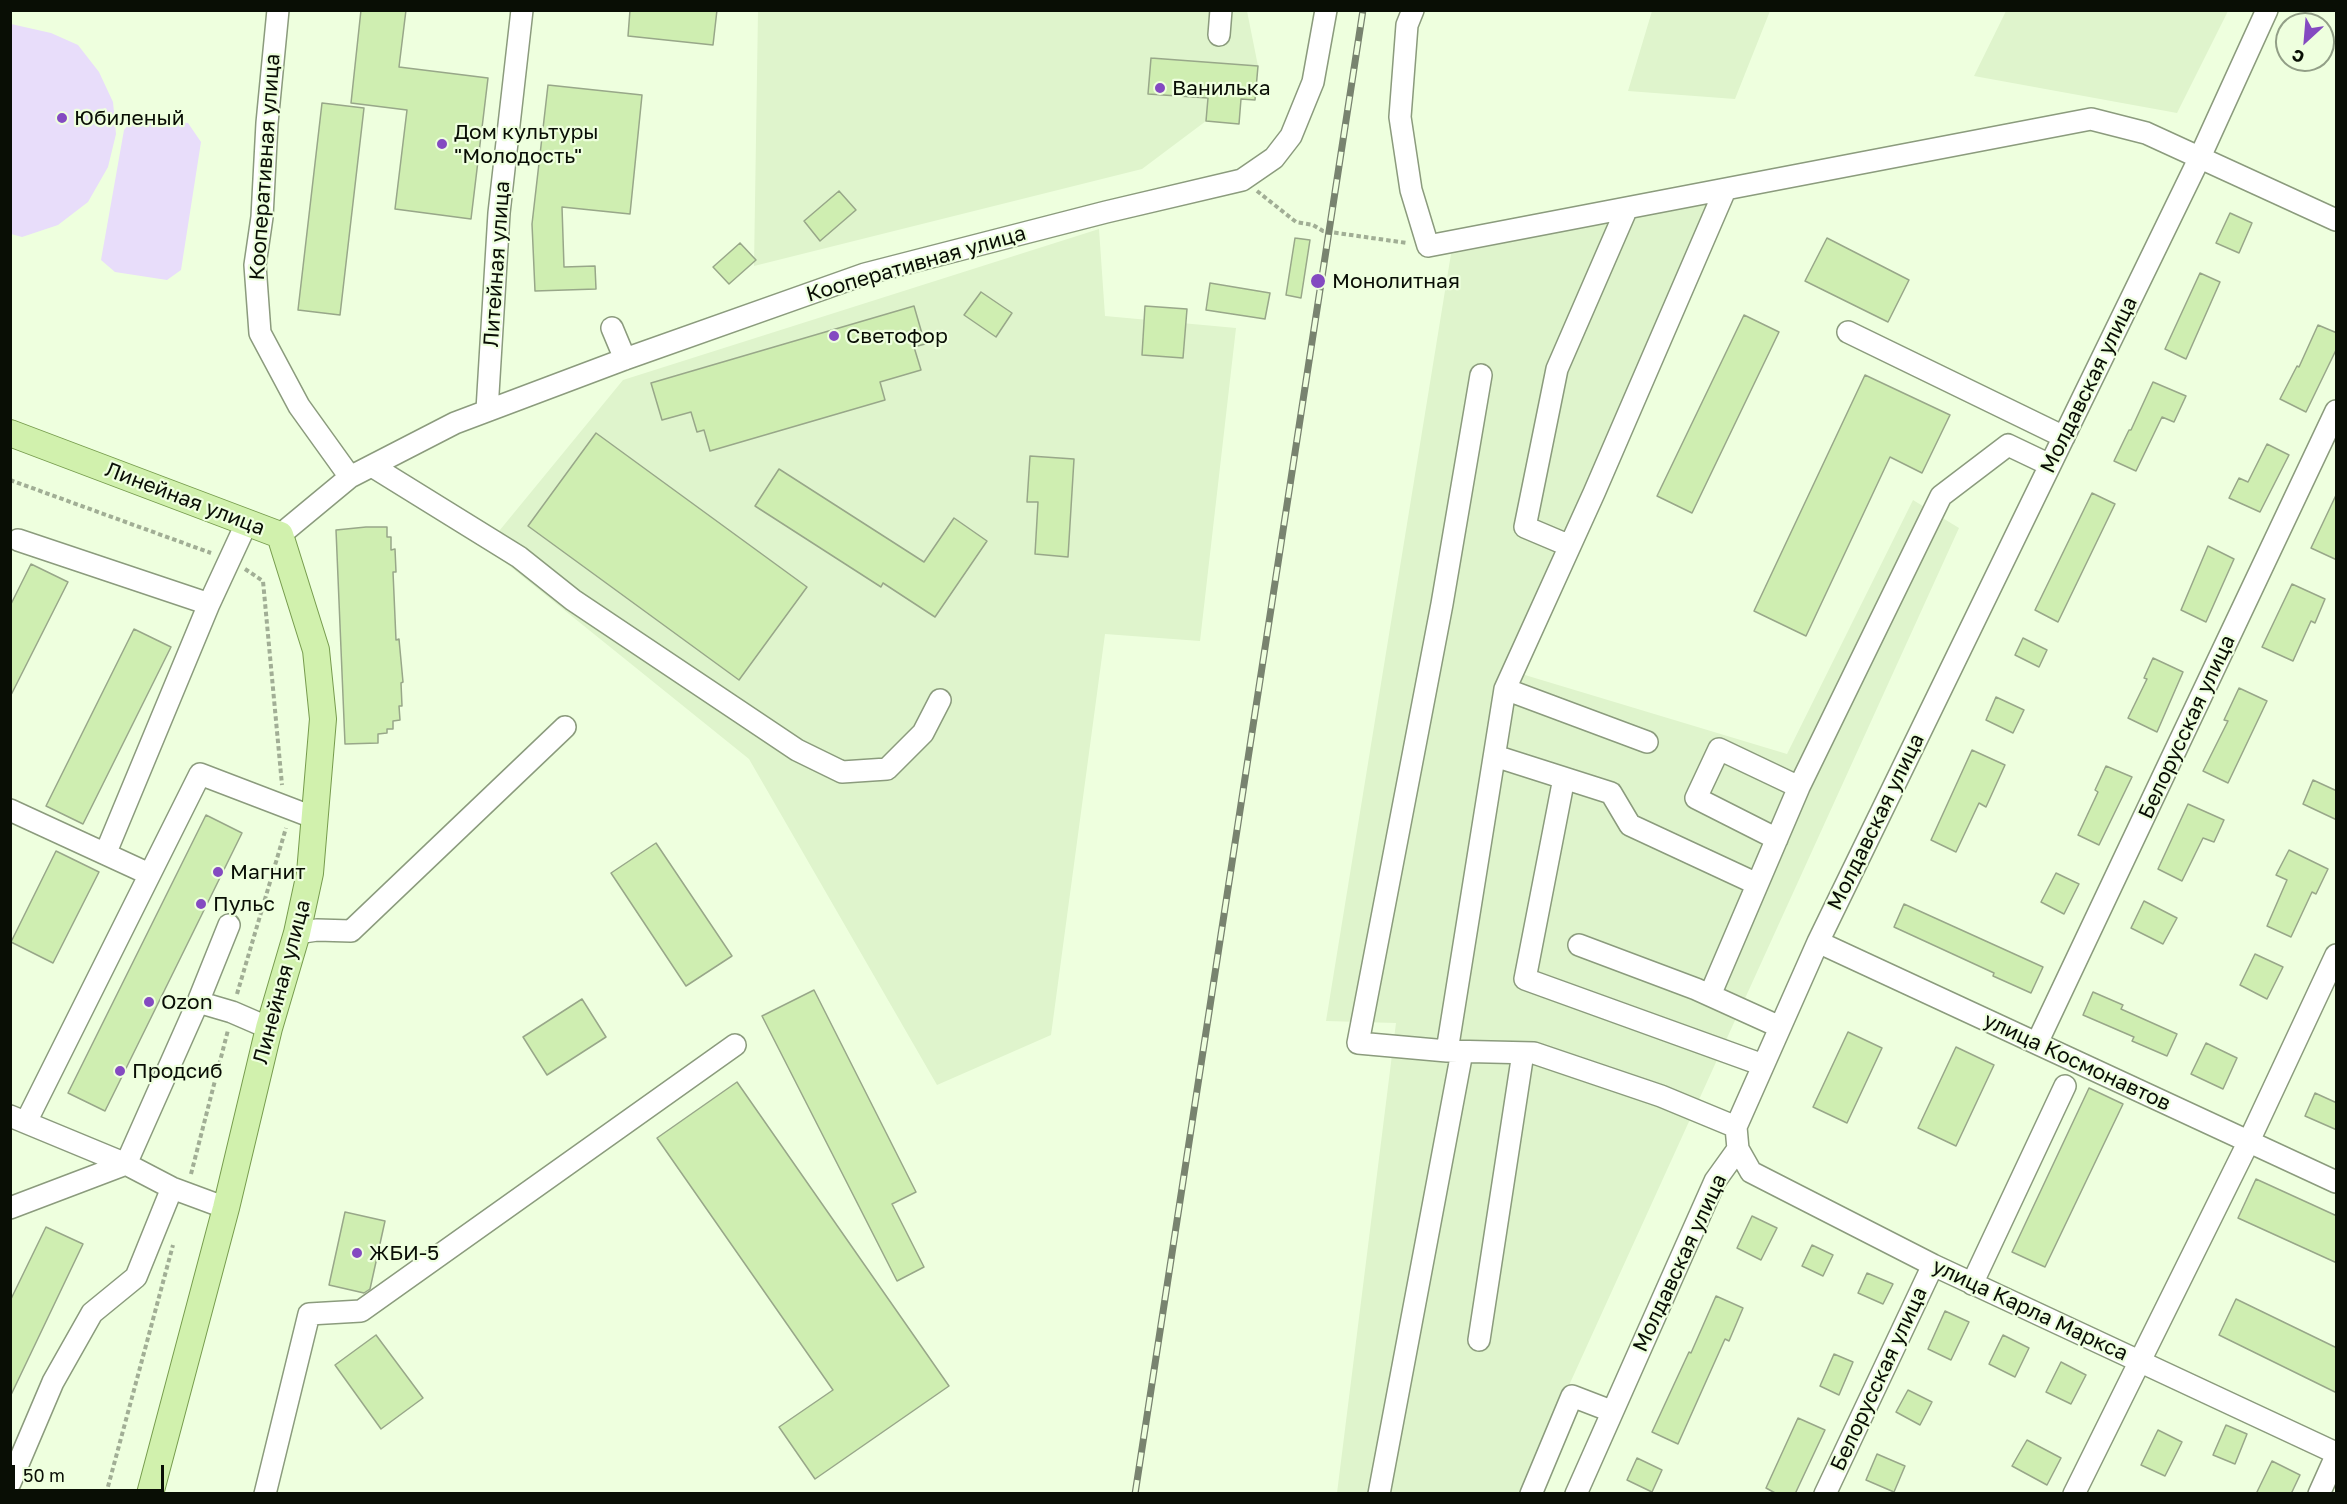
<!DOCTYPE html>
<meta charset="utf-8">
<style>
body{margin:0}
#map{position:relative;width:2347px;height:1504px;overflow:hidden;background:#eeffde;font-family:"Golos Text",sans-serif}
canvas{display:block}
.frame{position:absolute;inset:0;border:12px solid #090e05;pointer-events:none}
.north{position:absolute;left:2275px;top:12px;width:60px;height:60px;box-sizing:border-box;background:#eeffde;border:2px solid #929f87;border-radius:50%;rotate:206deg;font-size:16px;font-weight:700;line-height:24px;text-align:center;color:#090e05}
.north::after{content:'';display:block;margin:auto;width:21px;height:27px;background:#844ac1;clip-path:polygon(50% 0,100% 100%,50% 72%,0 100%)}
.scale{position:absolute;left:12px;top:1465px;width:152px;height:27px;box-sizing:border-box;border:3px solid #090e05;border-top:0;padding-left:8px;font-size:18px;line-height:21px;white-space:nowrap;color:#090e05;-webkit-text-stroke:4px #eeffde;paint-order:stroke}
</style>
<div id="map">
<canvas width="2347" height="1504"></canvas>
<div class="frame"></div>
<div class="north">С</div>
<div class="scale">50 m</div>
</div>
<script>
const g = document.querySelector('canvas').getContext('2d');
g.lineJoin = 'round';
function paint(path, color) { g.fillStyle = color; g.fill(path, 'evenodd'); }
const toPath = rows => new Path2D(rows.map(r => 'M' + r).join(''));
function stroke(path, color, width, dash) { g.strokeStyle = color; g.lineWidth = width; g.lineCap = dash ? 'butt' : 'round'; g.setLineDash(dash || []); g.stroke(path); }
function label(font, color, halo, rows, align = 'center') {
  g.font = font + ' "Golos Text",sans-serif'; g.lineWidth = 4.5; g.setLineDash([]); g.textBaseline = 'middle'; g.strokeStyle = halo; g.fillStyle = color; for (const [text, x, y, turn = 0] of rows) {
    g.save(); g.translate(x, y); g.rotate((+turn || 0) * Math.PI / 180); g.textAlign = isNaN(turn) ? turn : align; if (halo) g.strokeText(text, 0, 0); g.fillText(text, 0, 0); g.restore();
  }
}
paint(toPath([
 [758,11,1247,11,1258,66,1255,100,1241,99,1239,124,1206,121,1142,169,754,266],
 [1652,11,1770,11,1735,99,1628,91],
 [2006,11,2006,10,2228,11,2177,113,1974,76],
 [1711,201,1505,669,1787,754,1913,500,1959,528,1520,1493,1337,1493,1396,1023,1326,1021,1451,254],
 [1099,229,1105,316,1236,328,1200,641,1105,634,1051,1035,937,1085,749,759,486,547,623,380]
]), '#dff4cc');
paint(toPath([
 [11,24,51,33,78,45,99,72,113,102,116,134,108,167,88,202,58,225,22,237,11,234],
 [134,118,188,123,201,142,181,270,167,280,115,272,101,260,124,130]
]), '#e8ddfa');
const building = toPath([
 [361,10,406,10,399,67,488,78,471,219,395,209,407,110,351,103,361,10],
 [630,10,717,10,713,45,628,36,630,10],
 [1151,58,1258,66,1255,100,1241,99,1239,124,1206,121,1208,98,1148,94,1151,58],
 [548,85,642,95,630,214,562,207,564,267,595,266,596,289,535,291,532,224,548,85],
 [322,103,364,108,340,315,298,310,322,103],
 [839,191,856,210,820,241,804,221,839,191],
 [2230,213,2252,223,2239,253,2216,243,2230,213],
 [1295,238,1310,240,1301,298,1286,295,1295,238],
 [1827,238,1909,280,1888,322,1805,281,1827,238],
 [740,243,756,260,729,284,713,267,740,243],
 [2200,273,2220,282,2186,359,2165,349,2200,273],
 [1210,283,1270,293,1265,319,1206,310,1210,283],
 [981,292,1012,313,996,337,964,315,981,292],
 [914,306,925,344,914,347,921,370,880,382,885,400,710,451,704,430,697,432,691,412,662,420,651,383,914,306],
 [1145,306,1187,309,1183,358,1142,355,1145,306],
 [1744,315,1779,332,1692,513,1657,496,1744,315],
 [2318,325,2337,333,2337,348,2306,412,2280,399,2297,366,2299,367,2318,325],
 [1865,375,1950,415,1922,473,1890,457,1806,636,1754,611,1865,375],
 [2153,382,2186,396,2174,422,2162,417,2136,471,2114,461,2129,430,2131,430,2153,382],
 [596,433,807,587,739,680,528,526,596,433],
 [2267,444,2289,455,2260,512,2229,498,2239,478,2248,482,2267,444],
 [1030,456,1074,459,1068,557,1035,554,1038,502,1027,502,1030,456],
 [779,469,924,562,954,518,987,541,935,617,883,583,881,587,755,506,779,469],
 [2092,493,2115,504,2058,622,2035,610,2092,493],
 [2337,493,2337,560,2311,548,2337,493],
 [366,527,387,527,387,537,391,537,391,550,395,549,396,572,393,572,396,640,399,639,403,682,401,683,402,706,399,706,400,720,393,721,393,729,387,729,387,733,378,734,378,743,345,744,336,530,366,527],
 [2208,546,2234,559,2206,622,2181,610,2208,546],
 [31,564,68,582,10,697,10,606,31,564],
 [2292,584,2325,599,2315,623,2311,621,2293,661,2262,647,2292,584],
 [134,629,171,647,83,824,46,806,134,629],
 [2023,638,2047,650,2039,667,2015,655,2023,638],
 [2153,658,2183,672,2157,732,2128,718,2147,679,2144,678,2153,658],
 [2239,688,2267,701,2228,783,2203,771,2228,721,2224,720,2239,688],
 [1996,697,2024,710,2013,733,1986,720,1996,697],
 [1972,750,2005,765,1986,807,1979,803,1956,852,1931,840,1972,750],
 [2106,766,2132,777,2099,845,2078,835,2098,792,2095,790,2106,766],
 [2313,780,2337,791,2337,820,2303,804,2313,780],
 [2188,804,2224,820,2214,842,2203,838,2182,881,2158,869,2188,804],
 [206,815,242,833,105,1111,68,1093,206,815],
 [656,843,732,956,686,986,611,873,656,843],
 [2289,850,2328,869,2316,894,2312,892,2291,937,2267,926,2287,880,2276,875,2289,850],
 [56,851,99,872,53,963,11,942,56,851],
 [2056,873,2079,884,2064,914,2041,902,2056,873],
 [2144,901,2177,918,2163,944,2131,928,2144,901],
 [1904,904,2043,967,2031,993,1993,976,1994,973,1894,927,1904,904],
 [2255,954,2283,967,2267,999,2240,985,2255,954],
 [814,990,916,1192,892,1204,924,1267,897,1281,762,1016,814,990],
 [2093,992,2123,1005,2121,1009,2177,1034,2167,1056,2132,1041,2134,1037,2083,1015,2093,992],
 [582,999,606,1037,547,1075,523,1037,582,999],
 [1848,1032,1882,1048,1847,1123,1813,1107,1848,1032],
 [2206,1043,2237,1058,2223,1089,2191,1074,2206,1043],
 [1956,1047,1994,1065,1956,1146,1918,1128,1956,1047],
 [737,1082,949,1386,815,1479,779,1427,833,1390,657,1138,737,1082],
 [2089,1088,2123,1104,2045,1267,2012,1252,2089,1088],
 [2315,1093,2337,1103,2337,1130,2305,1116,2315,1093],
 [2256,1179,2337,1216,2337,1263,2238,1218,2256,1179],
 [345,1212,385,1221,370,1289,364,1293,329,1285,345,1212],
 [1752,1216,1777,1228,1761,1260,1737,1248,1752,1216],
 [46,1227,83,1244,10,1397,10,1301,46,1227],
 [1812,1245,1833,1255,1823,1276,1802,1266,1812,1245],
 [1867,1273,1893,1284,1883,1304,1858,1293,1867,1273],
 [1716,1296,1743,1308,1729,1341,1725,1339,1678,1444,1652,1432,1689,1352,1691,1353,1716,1296],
 [2236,1299,2337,1348,2337,1393,2219,1335,2236,1299],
 [1945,1311,1969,1322,1951,1360,1928,1349,1945,1311],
 [376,1335,423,1398,381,1429,335,1365,376,1335],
 [2003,1335,2029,1348,2015,1377,1989,1364,2003,1335],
 [1834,1354,1853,1362,1839,1395,1820,1386,1834,1354],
 [2061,1362,2086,1375,2071,1404,2046,1392,2061,1362],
 [1908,1390,1932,1402,1920,1425,1896,1412,1908,1390],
 [1798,1418,1825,1430,1795,1494,1777,1494,1766,1488,1798,1418],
 [2226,1425,2247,1434,2235,1464,2213,1455,2226,1425],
 [2158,1430,2182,1442,2165,1476,2141,1465,2158,1430],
 [2027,1440,2061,1458,2047,1485,2012,1466,2027,1440],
 [1877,1454,1905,1466,1894,1492,1866,1480,1877,1454],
 [1637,1458,1662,1470,1652,1492,1627,1480,1637,1458],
 [2272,1461,2300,1475,2291,1494,2256,1494,2272,1461]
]);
paint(building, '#cfeeb1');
stroke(building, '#98a789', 1.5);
const minor = toPath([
 [278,10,267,123,262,217,255,265,260,333,299,406,350,477],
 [1413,10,1407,25,1400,117,1411,190,1428,246,2091,119,2146,133,2336,220],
 [1219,35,1221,10],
 [1725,190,1594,493,1505,689,1447,1051,1534,1053,1661,1096,1736,1127],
 [612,328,625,359],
 [1848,332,2064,437],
 [487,410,499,213,522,10],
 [372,466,519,557,573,600,797,750,842,772,887,769,923,733,940,700],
 [280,535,350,477,455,423,625,359,865,274,1106,212,1242,180,1274,158,1291,136,1313,82,1326,10],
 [18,540,209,604],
 [1570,546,1525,527,1557,369,1627,208],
 [1505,689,1647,742],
 [1495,756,1611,793,1630,825,1757,884],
 [1564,778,1525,979,1763,1065],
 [10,810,149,874],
 [1777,839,1696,798,1719,749,1799,787],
 [106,852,209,604,247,522],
 [297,933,317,930,351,931,565,727],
 [1818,942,2336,1182],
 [1579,945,1696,989,1780,1027],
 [1710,995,1799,787,1941,496,2008,445,2050,465],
 [198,1002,232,1012,269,1028],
 [2037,1043,2336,411],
 [1447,1051,1358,1043,1442,604,1481,375],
 [10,1116,126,1164,172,1188,226,1208],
 [26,1122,200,774,315,818],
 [1738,1149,1751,1172,1933,1265,2336,1453],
 [10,1208,126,1164,198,1002,229,925],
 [1972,1284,2065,1086],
 [1479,1340,1523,1053],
 [10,1483,53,1382,92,1313,136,1277,172,1188],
 [265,1494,309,1314,361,1311,735,1045],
 [1379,1494,1462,1052],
 [1531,1494,1572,1396,1611,1411],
 [1576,1494,1715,1181,1738,1149,1736,1127,1818,942,2200,157,2267,10],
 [1825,1494,1933,1265],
 [2074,1494,2248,1143,2336,955],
 [2319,1494,2336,1456]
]);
const major = toPath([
 [10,433,280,535,316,650,323,719,310,873,297,933,269,1028,226,1208,150,1494]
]);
stroke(minor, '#8b9b7d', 24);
stroke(major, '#779c4e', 28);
stroke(toPath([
 [1257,191,1296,222,1313,225,1323,231,1407,243],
 [10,480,211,553],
 [245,569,263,581,282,785],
 [237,994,286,828],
 [191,1174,228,1030],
 [106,1494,173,1245]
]), '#a1ae95', 4, [4.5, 3]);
stroke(minor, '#fff', 21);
stroke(major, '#d1f1ad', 26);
const rail = toPath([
 [1135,1494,1363,10]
]);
stroke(rail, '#78836f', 7);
stroke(rail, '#eeffde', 4.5, [14]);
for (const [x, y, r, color] of [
 [1160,88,6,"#844ac1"],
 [62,118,6,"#844ac1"],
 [442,144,6,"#844ac1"],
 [1318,281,8,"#844ac1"],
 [834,336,6,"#844ac1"],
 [218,872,6,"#844ac1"],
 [201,904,6,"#844ac1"],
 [149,1002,6,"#844ac1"],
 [120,1071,6,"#844ac1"],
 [357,1253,6,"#844ac1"]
]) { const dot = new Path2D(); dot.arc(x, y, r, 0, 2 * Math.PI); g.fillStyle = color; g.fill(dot); stroke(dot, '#eeffde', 2); }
label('21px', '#090e05', '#eeffde', [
 ["Ванилька",1172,88],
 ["Юбиленый",74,118],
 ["Дом культуры",454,132],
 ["\"Молодость\"",454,156],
 ["Монолитная",1332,281],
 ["Светофор",846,336],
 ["Магнит",230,872],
 ["Пульс",213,904],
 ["Ozon",161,1002],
 ["Продсиб",132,1071],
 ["ЖБИ-5",369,1253]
], 'left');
label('21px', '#090e05', '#eeffde', [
 ["Кооперативная улица",265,167,-86],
 ["Литейная улица",497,264,-86],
 ["Кооперативная улица",916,264,-16],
 ["Молдавская улица",2089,385,-64],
 ["Линейная улица",185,499,21],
 ["Белорусская улица",2187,727,-65],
 ["Молдавская улица",1876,822,-64],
 ["Линейная улица",282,982,-75],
 ["улица Космонавтов",2077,1062,25],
 ["Молдавская улица",1680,1263,-65],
 ["улица Карла Маркса",2030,1310,25],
 ["Белорусская улица",1879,1379,-65]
]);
</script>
